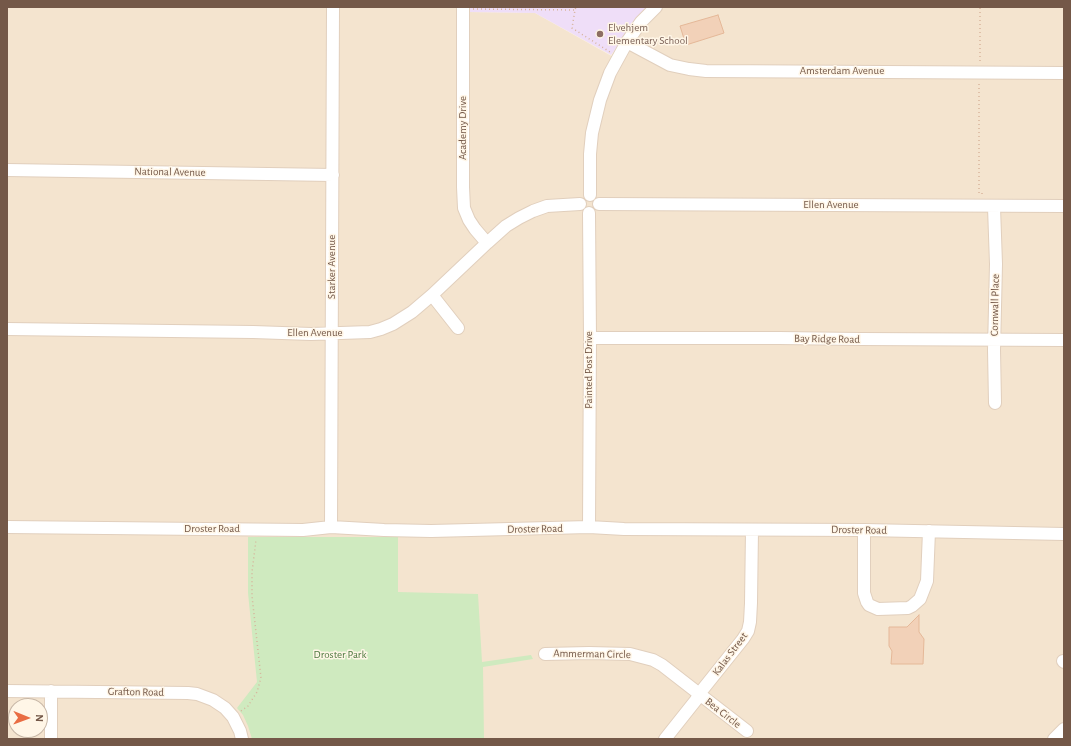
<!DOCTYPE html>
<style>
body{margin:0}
#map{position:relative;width:1071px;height:746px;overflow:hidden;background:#fcf2e1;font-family:"Alegreya Sans",sans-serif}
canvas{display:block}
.frame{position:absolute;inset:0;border:8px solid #745848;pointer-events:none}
.north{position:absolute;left:8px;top:698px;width:40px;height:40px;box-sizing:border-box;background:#fff6e7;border:1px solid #c7b7a7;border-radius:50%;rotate:91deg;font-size:11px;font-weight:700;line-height:16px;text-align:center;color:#745848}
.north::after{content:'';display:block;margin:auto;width:14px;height:18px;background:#e96d43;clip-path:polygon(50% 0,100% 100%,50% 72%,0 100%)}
</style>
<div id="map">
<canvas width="1071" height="746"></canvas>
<div class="frame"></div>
<div class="north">N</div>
</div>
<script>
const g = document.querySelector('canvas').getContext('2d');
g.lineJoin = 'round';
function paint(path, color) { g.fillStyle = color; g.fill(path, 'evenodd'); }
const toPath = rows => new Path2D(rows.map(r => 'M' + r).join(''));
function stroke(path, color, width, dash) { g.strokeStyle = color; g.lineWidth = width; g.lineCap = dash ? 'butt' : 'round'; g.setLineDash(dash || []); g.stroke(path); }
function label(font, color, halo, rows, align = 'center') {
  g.font = font + ' "Alegreya Sans",sans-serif'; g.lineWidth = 3; g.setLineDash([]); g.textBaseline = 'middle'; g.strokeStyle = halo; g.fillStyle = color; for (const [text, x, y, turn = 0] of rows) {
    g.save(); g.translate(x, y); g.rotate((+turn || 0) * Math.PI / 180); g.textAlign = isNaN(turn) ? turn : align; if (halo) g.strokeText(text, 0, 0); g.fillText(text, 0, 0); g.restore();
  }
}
paint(toPath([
 [7,7,456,7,456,16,468,16,469,12,535,13,622,62,644,29,664,7,1064,7,1064,739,7,739],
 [16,706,40,706,40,730,16,730]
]), '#f4e4cf');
paint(toPath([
 [469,7,647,7,611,55,535,13,469,12]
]), '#efdef8');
paint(toPath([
 [248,537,398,537,398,592,478,594,482,662,531,655,533,659,483,667,484,739,252,739,248,726,243,715,237,708,257,682,248,593]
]), '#cfeabf');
const building = toPath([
 [718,15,724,33,686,45,680,26,718,15],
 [919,615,919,632,924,639,923,664,891,664,892,651,889,646,889,627,907,627,919,615]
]);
paint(building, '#f2d1b8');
stroke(building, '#e5b898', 1);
const minor = toPath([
 [463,7,463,187,464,208,469,220,475,229,487,243],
 [627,42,670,65,689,69,706,71,1064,73],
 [7,170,333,175],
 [590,195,590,154,592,133,600,100,610,73,627,42,641,22,656,7],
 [599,204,1064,206],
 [994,207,996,264,994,350,995,403],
 [432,295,458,328],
 [7,329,253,332,311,334,370,332,381,329,393,324,412,312,432,295,487,243,506,226,519,218,533,211,547,206,580,204],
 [590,338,779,338,860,339,1064,340],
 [7,527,303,530,331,527,384,530,431,531,589,527,624,529,864,530,1064,534],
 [331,527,333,7],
 [589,527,590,338,589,213],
 [864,530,864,593,867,602,869,605,878,609,908,608,912,606,920,599,927,581,929,531],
 [545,654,589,653,630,654,653,660,662,665,747,731],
 [1063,661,1064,662],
 [7,691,188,693,197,694,213,700,225,708,233,717,240,731,242,739],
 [51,739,51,691],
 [665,739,696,700,699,694,743,639,748,631,750,622,751,603,752,530],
 [1054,739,1064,729]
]);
stroke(minor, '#e1cfbd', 14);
stroke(toPath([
 [575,7,575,10,576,7],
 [473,9,575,10,572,28,610,52],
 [980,61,980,7],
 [979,84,979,193,982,193,982,195],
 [241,711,248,706,257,692,261,678,252,596,252,572,256,540]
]), '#d7b49c', 1.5, [1, 3]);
stroke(minor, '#fff', 12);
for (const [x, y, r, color] of [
 [600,34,4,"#8d6e63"]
]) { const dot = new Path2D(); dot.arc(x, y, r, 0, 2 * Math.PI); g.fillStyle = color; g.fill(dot); stroke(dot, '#fff6e7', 1.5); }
label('11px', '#785e54', '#fff6e7', [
 ["Elvehjem",608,28],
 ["Elementary School",608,41]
], 'left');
label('11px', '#745848', '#fff6e7', [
 ["Amsterdam Avenue",842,71],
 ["Academy Drive",463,128,-90],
 ["National Avenue",170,172,1],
 ["Ellen Avenue",831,205],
 ["Starker Avenue",332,267,-90],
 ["Cornwall Place",995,305,-89],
 ["Ellen Avenue",315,333],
 ["Bay Ridge Road",827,339,1],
 ["Painted Post Drive",589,370,-90],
 ["Droster Road",212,529],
 ["Droster Road",535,529,-1],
 ["Droster Road",859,530,1],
 ["Ammerman Circle",592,654,1],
 ["Kalas Street",730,654,-53],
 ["Grafton Road",136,692,1],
 ["Bea Circle",723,713,38]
]);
label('11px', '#4f7a40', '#fff6e7', [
 ["Droster Park",340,655]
]);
</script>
